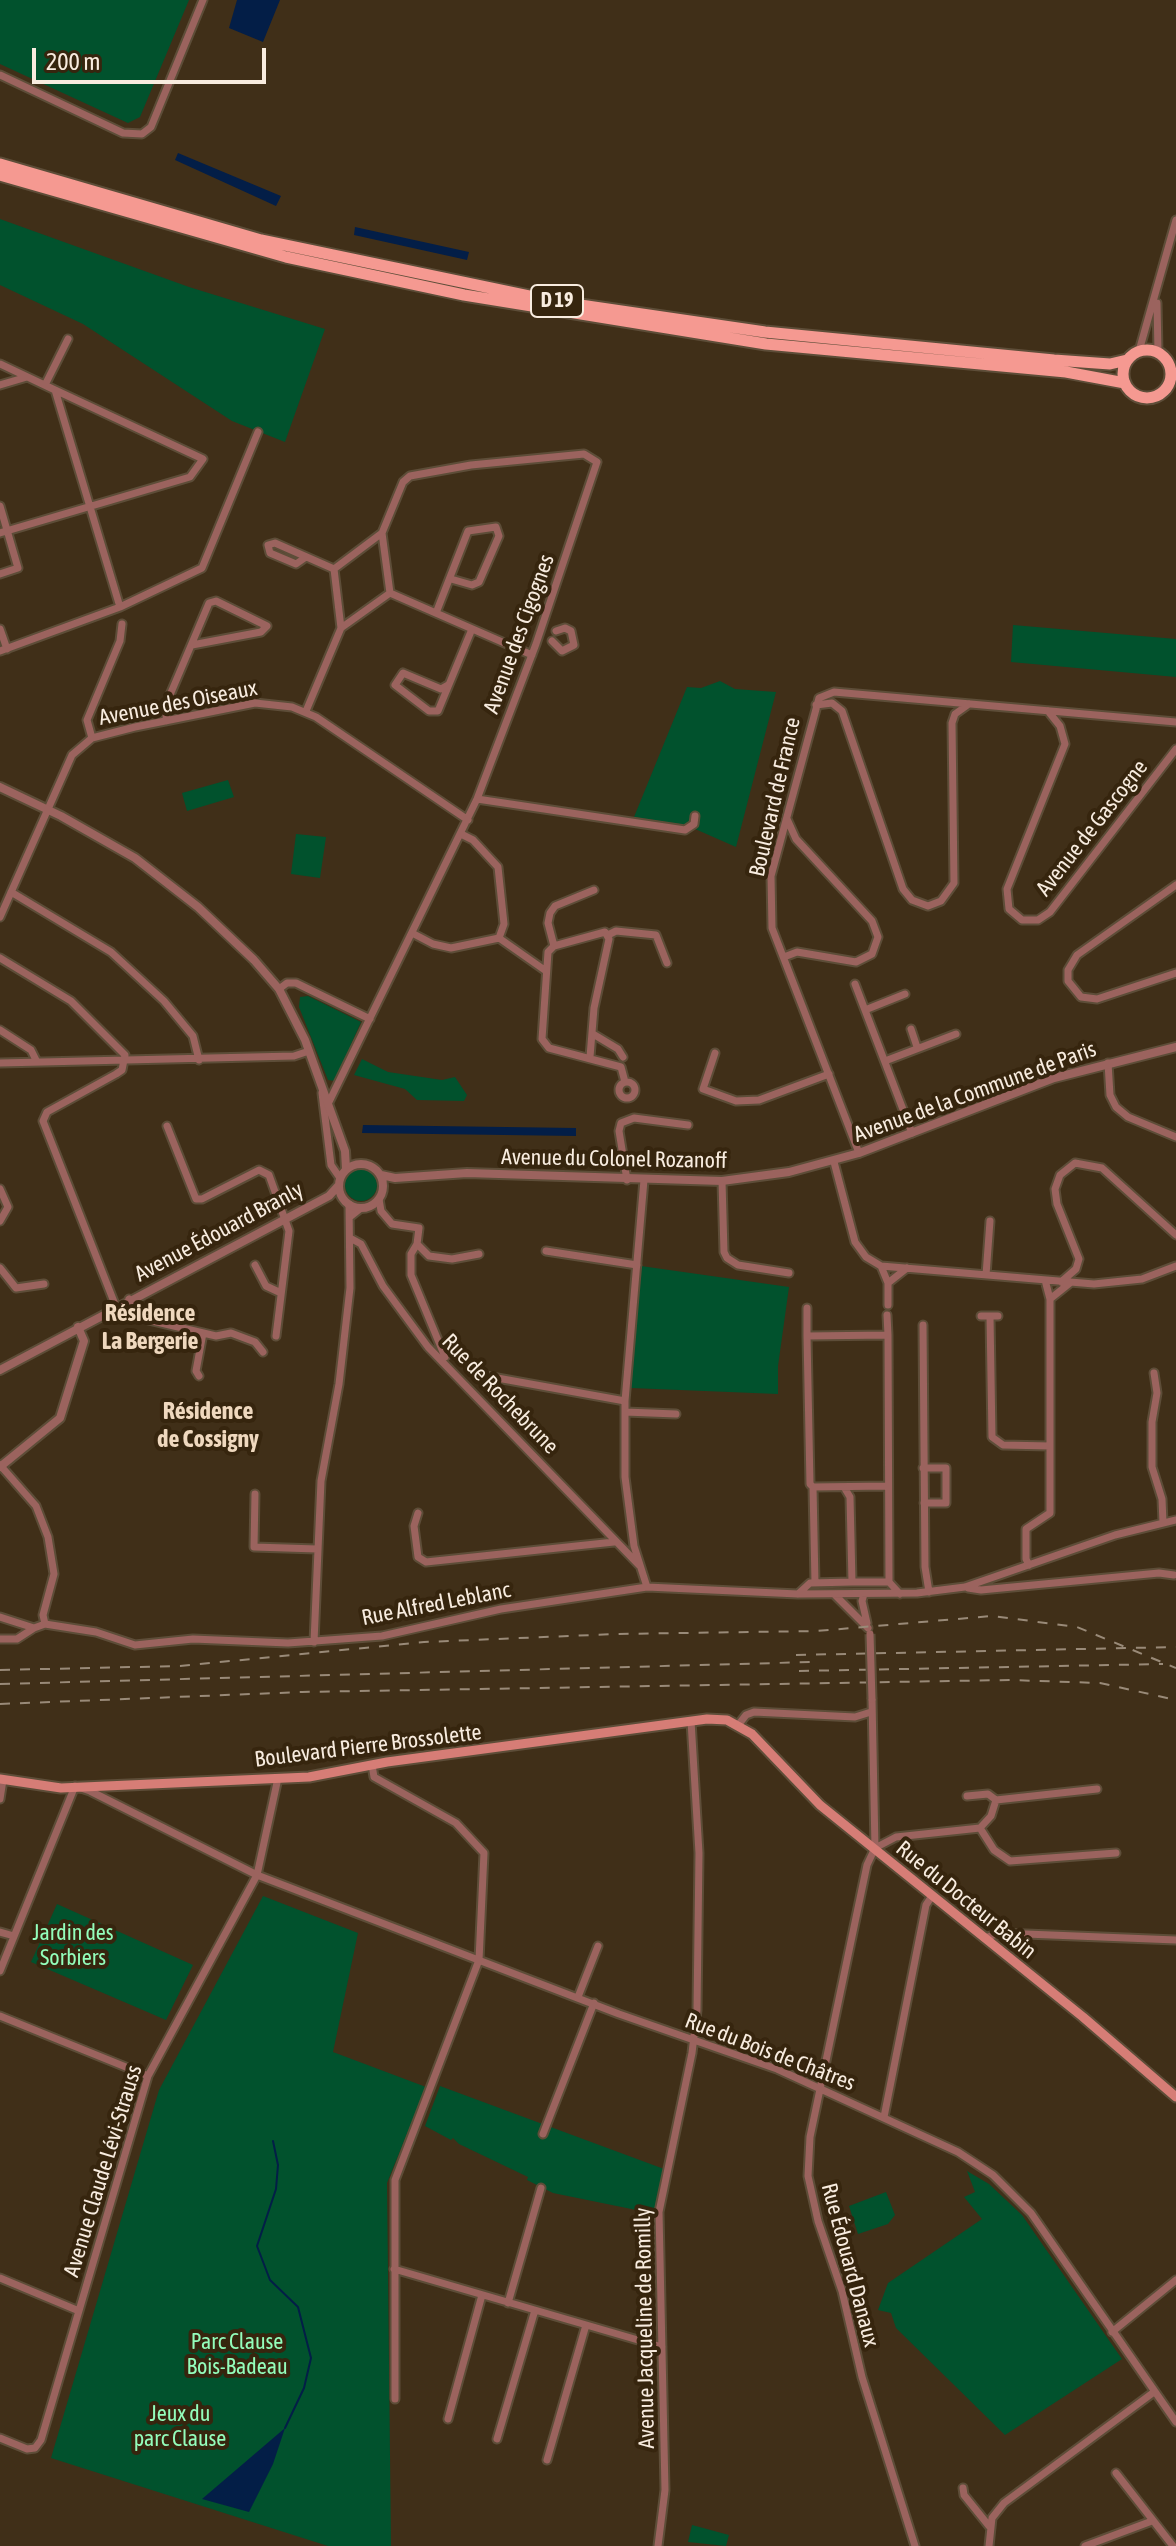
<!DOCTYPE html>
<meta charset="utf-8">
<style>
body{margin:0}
#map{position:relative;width:1176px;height:2546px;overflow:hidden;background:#402f18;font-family:"Asap Condensed",sans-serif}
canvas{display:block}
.scale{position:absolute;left:32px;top:48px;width:234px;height:36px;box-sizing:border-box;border:4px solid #f8ecdf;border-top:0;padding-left:10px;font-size:24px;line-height:28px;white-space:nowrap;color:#f8ecdf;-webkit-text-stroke:6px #36250e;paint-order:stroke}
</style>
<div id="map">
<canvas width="1176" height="2546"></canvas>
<div class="scale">200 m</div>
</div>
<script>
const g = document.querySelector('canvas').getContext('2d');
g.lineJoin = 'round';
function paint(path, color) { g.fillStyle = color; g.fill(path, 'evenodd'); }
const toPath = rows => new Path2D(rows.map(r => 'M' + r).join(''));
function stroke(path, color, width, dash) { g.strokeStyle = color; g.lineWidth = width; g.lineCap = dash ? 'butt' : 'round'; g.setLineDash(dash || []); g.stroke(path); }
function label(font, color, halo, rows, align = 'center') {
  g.font = font + ' "Asap Condensed",sans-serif'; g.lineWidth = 8; g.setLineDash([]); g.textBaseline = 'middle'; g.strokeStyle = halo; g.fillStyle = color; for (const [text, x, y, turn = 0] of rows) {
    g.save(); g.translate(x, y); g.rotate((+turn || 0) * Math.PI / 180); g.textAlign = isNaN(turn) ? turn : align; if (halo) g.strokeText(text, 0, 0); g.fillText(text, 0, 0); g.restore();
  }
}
paint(toPath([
 [0,0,189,0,140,117,128,123,0,64],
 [0,219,189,287,325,329,285,442,232,421,83,324,0,285],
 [1013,625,1176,639,1176,677,1011,662],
 [720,681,735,689,776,692,736,847,686,825,634,817,687,687,701,688],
 [228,780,234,797,187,811,182,793],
 [296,834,326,837,320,878,291,874],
 [308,996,361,1022,335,1081,328,1080,299,1007,300,997],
 [362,1059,388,1072,442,1080,455,1077,467,1095,464,1101,417,1100,405,1089,354,1075],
 '345 1185a16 16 0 1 1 32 0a16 16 0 1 1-32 0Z',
 [641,1266,789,1287,778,1366,778,1394,631,1388],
 [263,1896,358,1933,333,2052,426,2087,387,2183,391,2546,328,2546,51,2458,159,2090],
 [57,1904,193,1965,166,2020,31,1962],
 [440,2086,664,2169,656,2214,553,2193,527,2180,528,2177,459,2144,453,2138,451,2140,425,2126],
 [967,2171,989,2184,1022,2215,1122,2359,1005,2435,896,2328,891,2313,878,2310,888,2283,982,2219,964,2197,975,2192],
 [886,2192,895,2215,888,2224,858,2234,849,2206],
 [692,2525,729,2535,726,2546,688,2542]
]), '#01522d');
paint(toPath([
 [237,0,280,0,263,42,229,28],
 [178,153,281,196,276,206,175,160],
 [355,227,469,252,467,260,354,235],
 [363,1125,576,1128,576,1136,362,1133],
 [285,2428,273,2464,249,2512,202,2499]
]), '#031e47');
stroke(toPath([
 [273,2141,278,2165,276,2189,257,2246,270,2280,298,2307,311,2358,304,2388,285,2428]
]), '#031e47', 2);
const minor = toPath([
 [0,75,123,133,142,134,151,127,203,0],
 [1157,303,1158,352],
 [1139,351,1176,220],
 [0,364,55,390,120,607],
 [0,385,27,377],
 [45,385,68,339],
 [0,506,18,568,0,574],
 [0,533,190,477,203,459,55,390],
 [306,557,296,564,270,553,268,545,275,543,334,569],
 [390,593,532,655],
 [436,613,468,531,496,527,499,536,479,582,472,585,451,579],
 [0,629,7,649],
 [552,641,562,651,574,645,571,631,565,628,556,631],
 [0,651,120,607,202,568,258,432],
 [448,685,441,689,403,673,395,685,429,711,438,711,472,629],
 [816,705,832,703,842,711,903,889,912,900,928,906,941,901,954,883,952,723,955,714,969,704],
 [306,711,341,628,334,569,382,533,390,593,341,628],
 [1048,711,1060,726,1065,744,1007,889,1009,909,1022,920,1038,920,1050,912,1176,749],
 [166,721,167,702,209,603,216,601,267,626,261,632,192,645],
 [92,738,87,720,120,641,122,624],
 [477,799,685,830,694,824,695,816],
 [1176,885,1077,955,1068,970,1068,981,1081,997,1097,999,1176,973],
 [11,892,111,952,164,1001,193,1036,199,1060],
 [0,917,72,755,92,738,135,727,255,703,292,707,316,717,468,820],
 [412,933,433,944,451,948,499,938,504,924,498,867,473,840,461,834],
 [608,935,616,931,656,935,667,963],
 [499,938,546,971],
 [554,946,548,923,550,913,555,906,594,890],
 [784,957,797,952,856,962,872,954,878,937,872,921,796,839,787,819],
 [0,958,71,1001,125,1055,122,1070,116,1074,47,1112,43,1121,116,1307],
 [855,984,912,1133],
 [279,989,287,983,296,983,370,1019],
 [865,1010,905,994],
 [911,1029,917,1047],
 [0,1030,31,1050,37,1062],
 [593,1034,618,1049,623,1057],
 [715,1053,703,1089,736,1101,759,1100,829,1074],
 [590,1057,594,1008,609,939,605,932,554,946,548,952,542,1039,549,1048,621,1067,625,1082],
 [885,1061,956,1034],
 [0,1063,294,1056,309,1051],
 [1108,1063,1110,1095,1116,1107,1128,1117,1176,1137],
 '619 1090a8 8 0 1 1 16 0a8 8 0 1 1-16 0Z',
 [322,1093,331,1165,340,1178],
 [328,1104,477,799,536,644,597,462,584,454,471,465,410,476,403,482,382,533],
 [167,1126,196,1199,202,1199,259,1170,269,1175,289,1231,276,1336],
 [859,1153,772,928,771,876,819,698,834,692,1176,722],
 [834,1162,855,1242,866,1257,881,1266,1094,1284,1142,1279,1176,1266],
 [627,1180,619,1131,621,1123,634,1118,688,1125],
 [644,1180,625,1401,625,1477,634,1546,647,1587],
 [722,1181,724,1252,727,1258,738,1265,789,1273],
 [0,1189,8,1207,0,1221],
 [379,1199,381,1211,392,1224,419,1228,417,1244,429,1256,452,1259,479,1254],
 [351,1216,361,1208],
 [350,1238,361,1244,383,1286,428,1347,639,1565],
 [417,1244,411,1254,411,1275,445,1357],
 [546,1251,637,1265],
 [255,1265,266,1286,281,1293],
 [881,1266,888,1283,888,1305],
 [0,1268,16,1288,44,1284],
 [986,1275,990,1221],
 [1061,1282,1076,1269,1079,1259,1057,1204,1055,1189,1060,1175,1075,1163,1102,1168,1176,1235],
 [888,1283,907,1268],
 [129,1299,140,1318,216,1336,231,1333,255,1342,263,1352],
 [1050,1299,1070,1283],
 [807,1308,807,1336],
 [887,1315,888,1335],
 [981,1316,998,1316],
 [990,1316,992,1437,1003,1445,1050,1446],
 [923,1325,925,1567,929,1592],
 [1154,1373,1157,1393,1152,1422,1152,1467,1162,1499,1163,1523],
 [475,1374,625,1401],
 [199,1376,196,1371,203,1333],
 [625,1412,676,1414],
 [0,1465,36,1506,48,1537,54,1574,43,1615,45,1624],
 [923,1468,946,1468,946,1503,924,1503],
 [887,1486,813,1487,810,1484,807,1336,888,1335,889,1582],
 [813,1487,815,1583],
 [844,1487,850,1497,852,1582],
 [255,1494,254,1547,317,1549],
 [418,1513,414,1526,418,1557,426,1562,614,1542],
 [1029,1565,1026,1559,1026,1529,1050,1513,1050,1299,1045,1280],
 [968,1588,981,1590,1159,1573,1174,1575],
 [798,1594,810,1583,852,1582,889,1582,900,1594],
 [834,1594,868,1628],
 [864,1594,862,1601,867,1623],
 [0,1617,34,1628,45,1624,96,1632,135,1645,193,1639,288,1643,382,1636,501,1609,647,1587,798,1594,917,1593,965,1587,1115,1535,1176,1520],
 [0,1639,17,1639,34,1628],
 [314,1642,321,1481,339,1384,350,1288,349,1204],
 [872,1699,875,1848,867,1865,810,2137,808,2176,818,2221,842,2291,862,2377,915,2546],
 [739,1724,746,1715,754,1712,855,1717,871,1712],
 [372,1765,374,1777,456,1823,484,1853,479,1960,395,2180,395,2399],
 [967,1796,988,1794,996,1800],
 [0,1799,3,1780],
 [980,1828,994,1850,1010,1861,1116,1853],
 [875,1848,896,1837,980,1828,991,1816,996,1800,1097,1789],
 [0,1932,14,1936],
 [984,1938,1001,1933,1176,1940],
 [0,1971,75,1786,90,1791,257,1875,619,2014,777,2069,958,2152,993,2175,1031,2213,1176,2422],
 [578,1997,598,1946],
 [0,2016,148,2076],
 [884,2117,926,1905,932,1896],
 [543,2134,594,2003],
 [394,2269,662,2347],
 [0,2278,79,2311],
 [508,2303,541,2188],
 [1112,2332,1176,2280],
 [448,2419,482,2295],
 [0,2438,27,2449,35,2448,41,2440,148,2076,257,1875,278,1778],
 [497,2439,535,2310],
 [547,2460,586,2325],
 [1116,2473,1173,2546],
 [963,2488,964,2495,989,2526],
 [658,2546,665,2490,659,2212,692,2053,697,2010,699,1853,691,1721],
 [989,2546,992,2518,1004,2503,1154,2392],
 [1085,2546,1152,2521]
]);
const tertiary = toPath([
 [0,787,61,816,135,858,198,907,254,960,279,989,305,1040,345,1151,346,1169],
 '339 1186a22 22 0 1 1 44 0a22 22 0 1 1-44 0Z',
 [381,1175,395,1178,467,1173,722,1181,789,1172,859,1153,1054,1078,1176,1047],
 [0,1370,329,1196,339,1185],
 [0,1467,60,1418,84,1341,78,1327]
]);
const secondary = toPath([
 [0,1779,61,1788,309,1777,387,1762,707,1719,727,1720,752,1734,820,1805,1083,2017,1176,2097]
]);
const primary = toPath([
 [0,164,261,240,553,301,765,332,1054,360,1110,364,1127,360],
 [0,175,286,257,464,295,766,344,1066,372,1125,383],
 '1123 374a24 24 0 1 1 48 0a24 24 0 1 1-48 0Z'
]);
stroke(minor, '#5d4d38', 11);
stroke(tertiary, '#5d4d38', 12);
stroke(secondary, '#5d4d38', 13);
stroke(primary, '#5d4d38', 15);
stroke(minor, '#9b635e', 7);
stroke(tertiary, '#9b635e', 8);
stroke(secondary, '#d67d76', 9);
stroke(primary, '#f59991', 11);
stroke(toPath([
 [796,1655,1176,1647],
 [0,1670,180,1666,424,1642,616,1634,817,1631,992,1616,1077,1627,1176,1668],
 [799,1671,1163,1664],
 [0,1684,812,1662],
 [0,1704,302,1692,1010,1680,1100,1683,1176,1700]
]), '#998a78', 2, [10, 10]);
const minorBridge = toPath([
 [870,1634,872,1699]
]);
stroke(minorBridge, '#5d4d38', 11, []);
stroke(minorBridge, '#9b635e', 7);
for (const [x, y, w] of [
 [557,301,52]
]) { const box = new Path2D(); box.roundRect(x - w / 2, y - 16, w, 32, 6); g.fillStyle = '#36250e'; g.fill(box); stroke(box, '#f8ecdf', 2); }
label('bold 20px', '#f8ecdf', null, [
 ["D 19",557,301]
]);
label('22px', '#f8ecdf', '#36250e', [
 ["Avenue des Cigognes",519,634,-70],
 ["Avenue des Oiseaux",178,703,-11],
 ["Boulevard de France",775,797,-77],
 ["Avenue de Gascogne",1092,828,-52],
 ["Avenue de la Commune de Paris",975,1092,-20],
 ["Avenue du Colonel Rozanoff",614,1159,1],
 ["Avenue Édouard Branly",219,1232,-28],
 ["Rue de Rochebrune",500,1394,46],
 ["Rue Alfred Leblanc",436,1604,-11],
 ["Boulevard Pierre Brossolette",368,1746,-7],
 ["Rue du Docteur Babin",966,1900,39],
 ["Rue du Bois de Châtres",770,2052,21],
 ["Avenue Claude Lévi-Strauss",103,2171,-73],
 ["Rue Édouard Danaux",850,2265,75],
 ["Avenue Jacqueline de Romilly",645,2328,-91]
]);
label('22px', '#93fdbb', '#36250e', [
 ["Jardin des",73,1933],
 ["Sorbiers",73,1958],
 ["Parc Clause",237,2342],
 ["Bois-Badeau",237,2367],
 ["Jeux du",180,2414],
 ["parc Clause",180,2439]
]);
label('bold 24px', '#efd8be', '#36250e', [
 ["Résidence",150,1313],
 ["La Bergerie",150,1341],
 ["Résidence",208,1411],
 ["de Cossigny",208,1439]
]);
</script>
